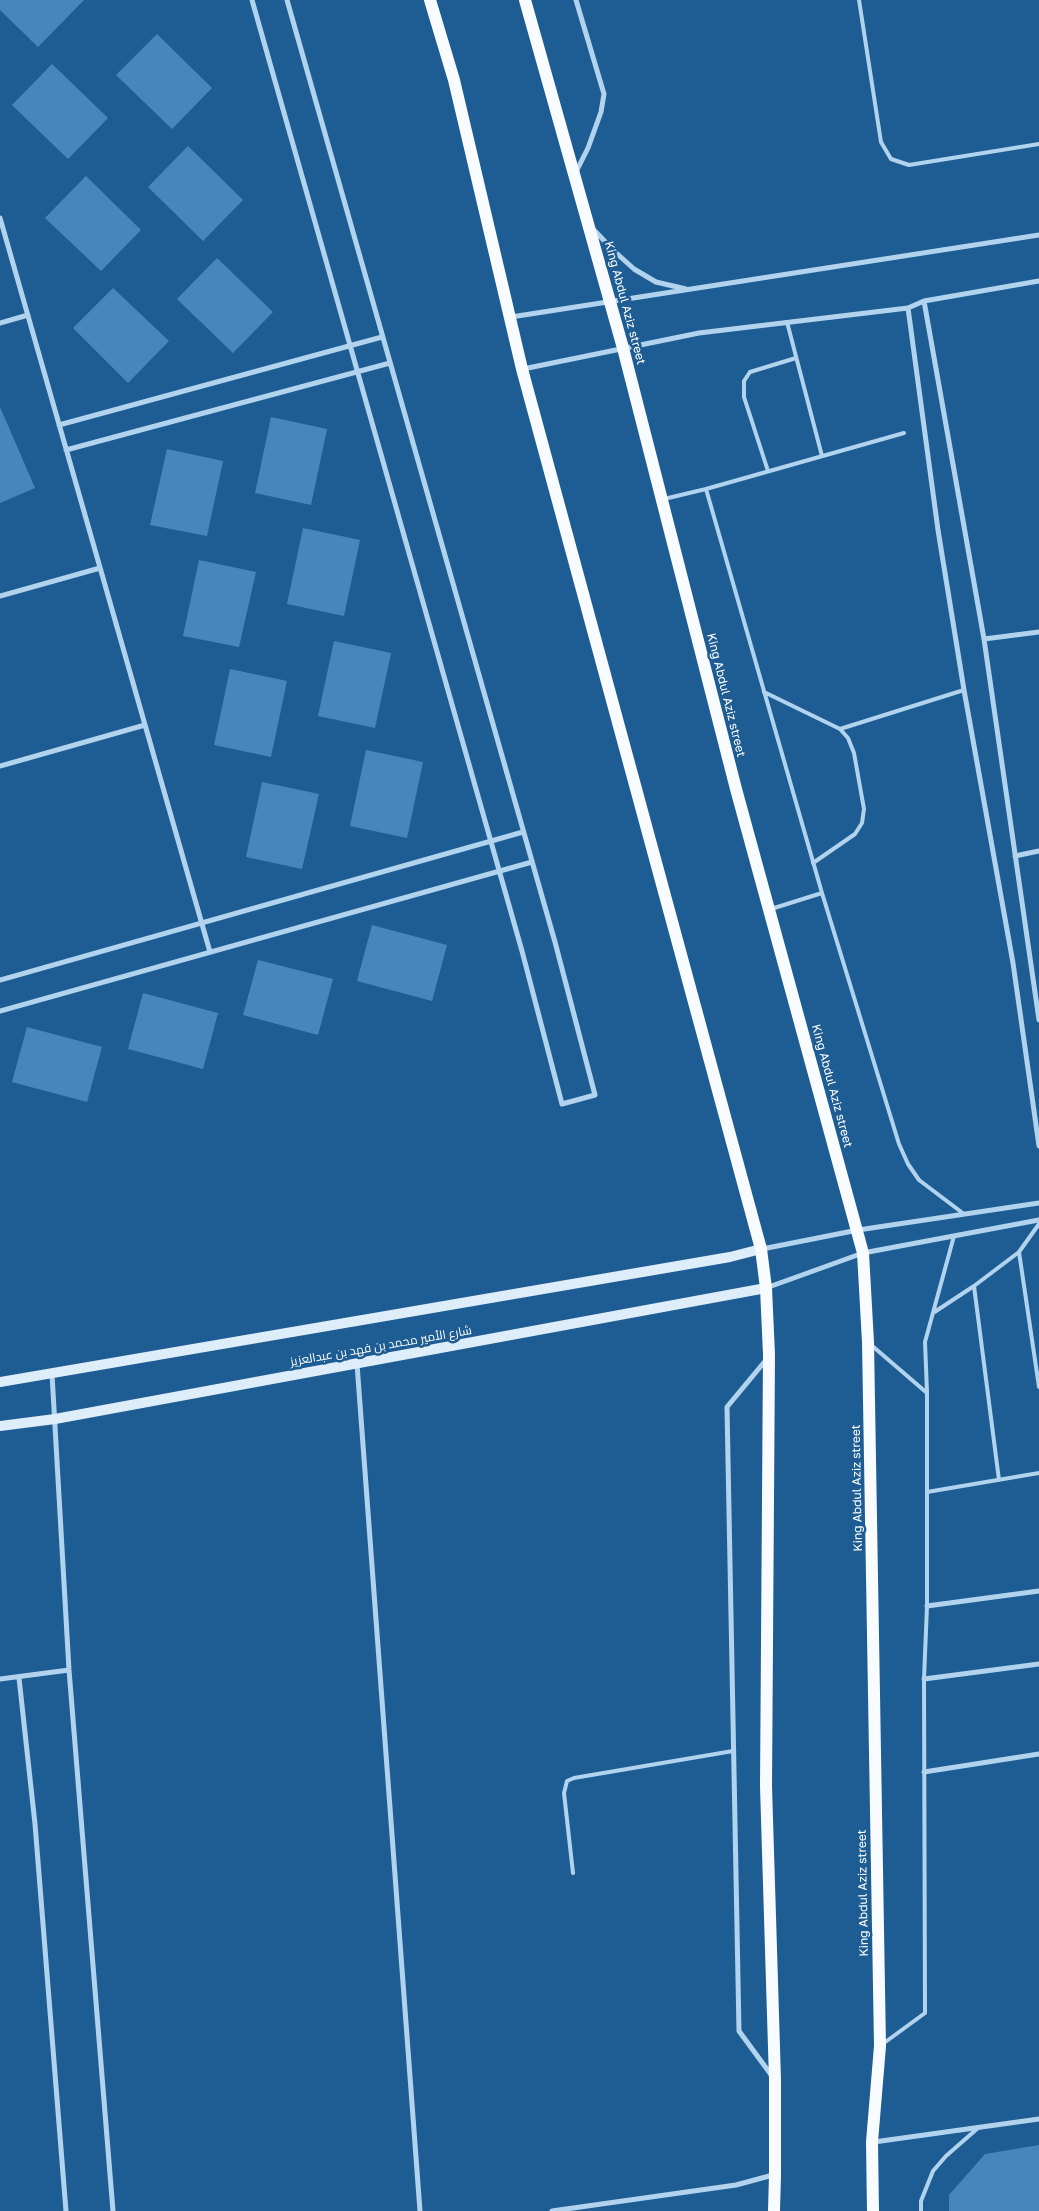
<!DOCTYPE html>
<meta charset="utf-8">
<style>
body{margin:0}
canvas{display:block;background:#1e5d93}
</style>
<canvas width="1039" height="2211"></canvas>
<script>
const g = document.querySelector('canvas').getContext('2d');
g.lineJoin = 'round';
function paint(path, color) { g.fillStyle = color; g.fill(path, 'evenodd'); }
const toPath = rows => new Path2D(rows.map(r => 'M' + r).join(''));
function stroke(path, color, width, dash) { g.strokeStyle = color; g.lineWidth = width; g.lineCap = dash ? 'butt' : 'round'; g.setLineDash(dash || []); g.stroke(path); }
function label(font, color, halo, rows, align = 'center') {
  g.font = font + ' "Golos Text",Cairo,sans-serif'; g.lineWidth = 5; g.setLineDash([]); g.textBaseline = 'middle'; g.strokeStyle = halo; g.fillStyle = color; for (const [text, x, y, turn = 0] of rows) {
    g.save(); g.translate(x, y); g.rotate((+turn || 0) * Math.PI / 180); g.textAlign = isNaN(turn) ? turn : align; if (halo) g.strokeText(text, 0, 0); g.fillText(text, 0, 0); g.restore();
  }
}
paint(toPath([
 [0,0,84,0,38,47,0,10],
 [157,34,212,88,172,129,116,75],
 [52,64,108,118,68,159,12,105],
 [188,146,243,200,203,241,148,187],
 [86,176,141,230,101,271,45,218],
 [217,258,273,312,233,353,177,299],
 [113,288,169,341,128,383,73,328],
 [0,407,35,488,0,503],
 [271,417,327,429,311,505,255,493],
 [167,449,223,461,207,536,150,525],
 [303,528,360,540,344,616,287,604],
 [199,560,256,572,239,647,183,636],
 [334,641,391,653,375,728,318,716],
 [230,669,287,681,271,757,214,745],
 [366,750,423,762,407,838,350,826],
 [262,782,319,794,302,869,246,857],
 [372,925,447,945,432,1001,357,981],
 [258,960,333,979,318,1035,243,1015],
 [143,993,218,1013,203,1069,128,1049],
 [27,1027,102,1047,87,1102,12,1082],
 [1039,2145,1039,2211,949,2211,949,2195,985,2154]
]), '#4786ba');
stroke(toPath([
 [859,0,881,142,891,159,909,165,1039,144],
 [787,322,822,456],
 [768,471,744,397,744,381,750,372,796,358],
 [706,489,822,893,899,1144,908,1164,919,1180,964,1214],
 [664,499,706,489,904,433],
 [764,692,840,729,848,738,854,753,864,809,862,823,855,834,813,863],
 [840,729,964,690],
 [771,909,822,893],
 [1019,1252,1039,1387],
 [974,1286,999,1480],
 [933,1313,974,1286,1019,1252,1039,1224],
 [870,1344,927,1393,927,1606,924,1679,925,2013,884,2043],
 [927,1392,925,1342,954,1236],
 [927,1492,1039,1473],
 [573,1873,564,1793,567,1781,574,1778,733,1751],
 [921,2211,921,2201,933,2171,946,2156,978,2128]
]), '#b1d3ee', 4);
stroke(toPath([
 [252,0,522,951,562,1104,595,1095,555,942,287,0],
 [576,0,604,94,601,112,588,148,576,172],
 [0,218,210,952],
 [593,229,614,251,634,269,656,282,686,289],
 [924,301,984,639,1039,1020],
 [908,308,938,530,964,690,1013,963,1039,1146],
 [511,317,1039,235],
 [0,323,28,315],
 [523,369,699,333,908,308,924,301,1039,281],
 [59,425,382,337],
 [66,450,390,363],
 [0,596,100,568],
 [984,639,1039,632],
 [0,766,145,725],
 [1015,856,1039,851],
 [0,980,523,832],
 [0,1011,532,862],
 [762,1249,858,1230,1039,1203],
 [766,1288,863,1253,1039,1220],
 [766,1360,727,1407,739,2031,772,2076],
 [357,1364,420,2211],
 [52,1374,69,1670,113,2211],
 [927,1606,1039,1591],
 [19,1678,35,1824,66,2211],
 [0,1679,69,1670],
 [924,1679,1039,1664],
 [924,1772,1039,1754],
 [874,2142,1039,2119],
 [552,2211,736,2185,773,2175]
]), '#b1d3ee', 5);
stroke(toPath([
 [0,1382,730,1257,761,1249],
 [0,1426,55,1419,766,1288]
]), '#deedfa', 10);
stroke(toPath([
 [430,0,454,80,522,369,761,1249,766,1288,769,1355,766,1786,775,2080,775,2175,774,2211],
 [525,0,623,348,736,789,863,1253,868,1342,880,2046,872,2142,873,2211]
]), '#f8fbff', 12);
label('12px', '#fff', '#1e5d93', [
 ["King Abdul Aziz street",625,303,75],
 ["King Abdul Aziz street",726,695,76],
 ["King Abdul Aziz street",832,1086,75],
 ["شارع الأمير محمد بن فهد بن عبدالعزيز",381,1346,-10],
 ["King Abdul Aziz street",857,1488,-91],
 ["King Abdul Aziz street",863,1893,-91]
]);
</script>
